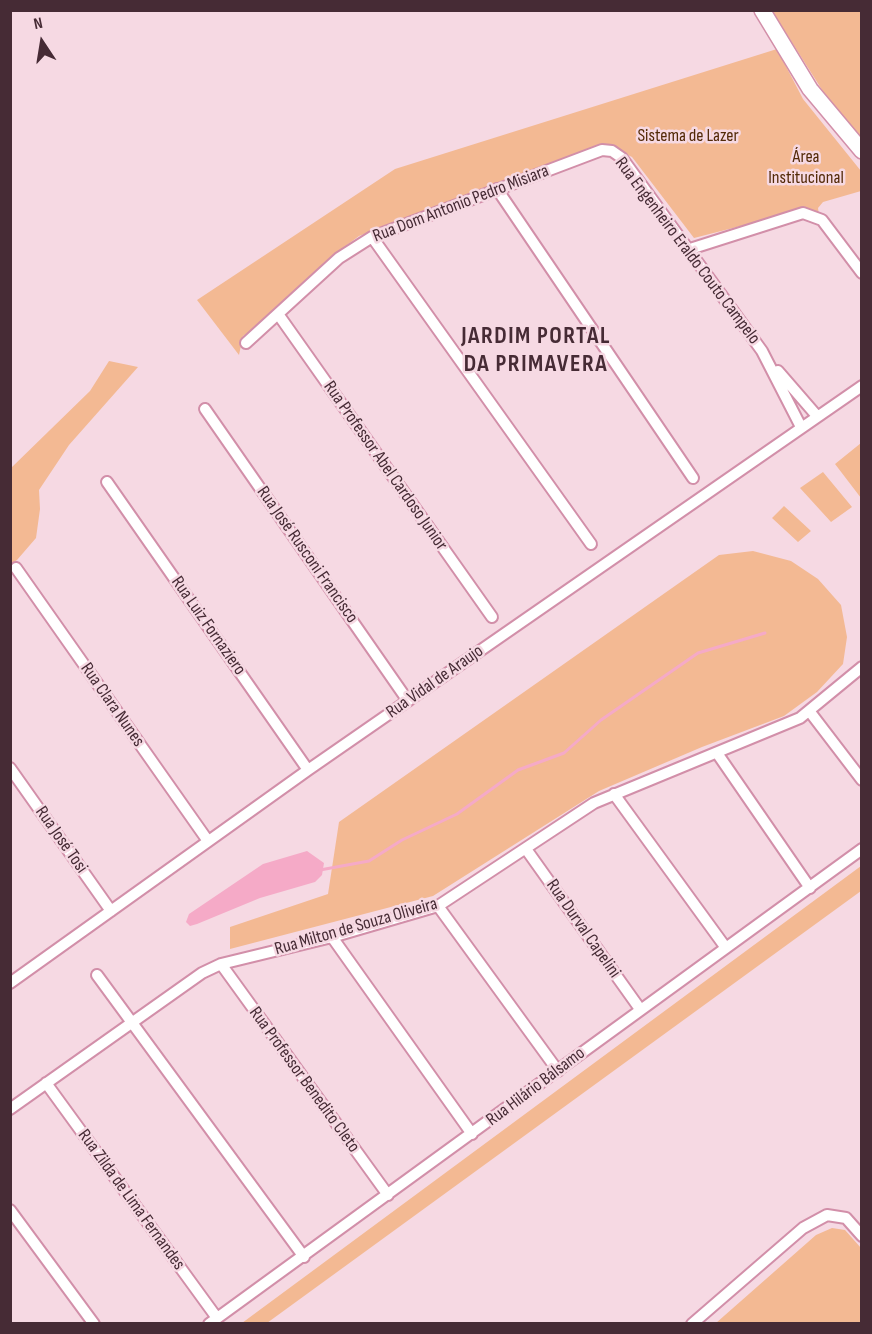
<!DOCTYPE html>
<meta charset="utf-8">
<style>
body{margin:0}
#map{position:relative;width:872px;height:1334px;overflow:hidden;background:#f6d9e3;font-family:"Sofia Sans Condensed",sans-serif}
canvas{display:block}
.frame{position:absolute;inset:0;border:12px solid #462b35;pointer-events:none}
.north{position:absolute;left:12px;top:12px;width:60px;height:60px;-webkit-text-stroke:4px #f6d9e3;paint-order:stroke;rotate:348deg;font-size:16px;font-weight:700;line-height:24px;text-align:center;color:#462b35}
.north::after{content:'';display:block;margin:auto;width:21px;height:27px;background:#462b35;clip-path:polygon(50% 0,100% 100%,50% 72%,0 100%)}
</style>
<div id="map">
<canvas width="872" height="1334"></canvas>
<div class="frame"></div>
<div class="north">N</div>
</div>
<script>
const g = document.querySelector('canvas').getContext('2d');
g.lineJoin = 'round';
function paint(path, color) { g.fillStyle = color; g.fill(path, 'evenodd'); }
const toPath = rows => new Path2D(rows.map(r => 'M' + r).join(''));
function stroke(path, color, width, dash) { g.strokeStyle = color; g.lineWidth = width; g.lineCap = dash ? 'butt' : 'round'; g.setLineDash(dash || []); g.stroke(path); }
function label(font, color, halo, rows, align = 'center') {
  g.font = font + ' "Sofia Sans Condensed",sans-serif'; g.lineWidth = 5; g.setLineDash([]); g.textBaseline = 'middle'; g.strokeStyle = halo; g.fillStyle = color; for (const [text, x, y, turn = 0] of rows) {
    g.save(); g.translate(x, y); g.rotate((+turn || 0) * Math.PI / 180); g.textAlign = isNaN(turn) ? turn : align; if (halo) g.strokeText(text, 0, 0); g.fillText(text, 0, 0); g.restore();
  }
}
paint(toPath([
 [772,11,861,11,861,142,831,104],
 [777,49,803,99,861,171,861,191,823,202,818,208,819,215,807,209,694,238,632,157,609,146,586,151,359,236,335,254,254,329,243,336,239,355,197,300,395,169],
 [109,361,138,367,69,445,39,490,40,509,36,538,17,560,11,564,11,468,90,391],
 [861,443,861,498,835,464],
 [823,472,852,507,831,522,800,488],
 [784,506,811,531,798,542,772,518],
 [753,551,791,561,818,579,841,605,847,637,843,664,817,692,784,716,702,747,599,791,433,896,230,949,230,927,328,894,339,822,719,555],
 [861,866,861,891,267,1323,242,1323],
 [832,1228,845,1230,861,1248,861,1323,716,1323,816,1235]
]), '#f3b993');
paint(toPath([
 [307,851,324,863,322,875,315,882,260,898,197,924,190,926,186,922,189,914,263,864]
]), '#f5aac7');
stroke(toPath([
 [320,870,369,861,402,840,457,814,518,770,564,753,601,720,698,653,765,633]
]), '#f5aac7', 3);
const street = toPath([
 [497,189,693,478],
 [372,237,591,544],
 [690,249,803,213,822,220,862,273],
 [278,314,492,617],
 [246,343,339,258,372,237,602,150,612,151,622,158,762,351,801,427],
 [778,371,817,416],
 [205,409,408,701],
 [107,482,308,770],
 [16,568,208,841],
 [810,712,862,780],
 [717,753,810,888],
 [10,768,111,911],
 [614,794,726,948],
 [526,849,640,1009],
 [438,906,558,1071],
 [332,937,472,1134],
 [221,964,388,1195],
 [97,975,304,1257],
 [10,983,308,770,862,386],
 [46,1083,217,1318],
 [10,1109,202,973,221,964,332,937,438,906,594,803,800,718,862,667],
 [10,1210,94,1324],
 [209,1324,862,849],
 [692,1324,803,1228,827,1215,846,1218,862,1236]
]);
const secondary = toPath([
 [762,10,810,89,862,151]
]);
stroke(street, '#d28fa9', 14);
stroke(secondary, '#d28fa9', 18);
stroke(street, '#fff', 10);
stroke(secondary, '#fff', 15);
label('18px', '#522907', '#f6d9e3', [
 ["Sistema de Lazer",688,136],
 ["Área",806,157],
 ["Institucional",806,178]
]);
label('18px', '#462b35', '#f6d9e3', [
 ["Rua Dom Antonio Pedro Misiara",461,204,-21],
 ["Rua Engenheiro Eraldo Couto Campelo",687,251,53],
 ["Rua Professor Abel Cardoso Junior",385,466,55],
 ["Rua José Rusconi Francisco",307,555,55],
 ["Rua Luiz Fornaziero",208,626,55],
 ["Rua Vidal de Araujo",435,682,-35],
 ["Rua Clara Nunes",112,705,55],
 ["Rua José Tosi",61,840,55],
 ["Rua Milton de Souza Oliveira",356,927,-16],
 ["Rua Durval Capelini",583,929,55],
 ["Rua Professor Benedito Cleto",304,1080,54],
 ["Rua Hilário Bálsamo",536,1087,-37],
 ["Rua Zilda de Lima Fernandes",131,1200,54]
]);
g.letterSpacing = '1.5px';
label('bold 24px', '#462b35', '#f6d9e3', [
 ["JARDIM PORTAL",536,337],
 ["DA PRIMAVERA",536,365]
]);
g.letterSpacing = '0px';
</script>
